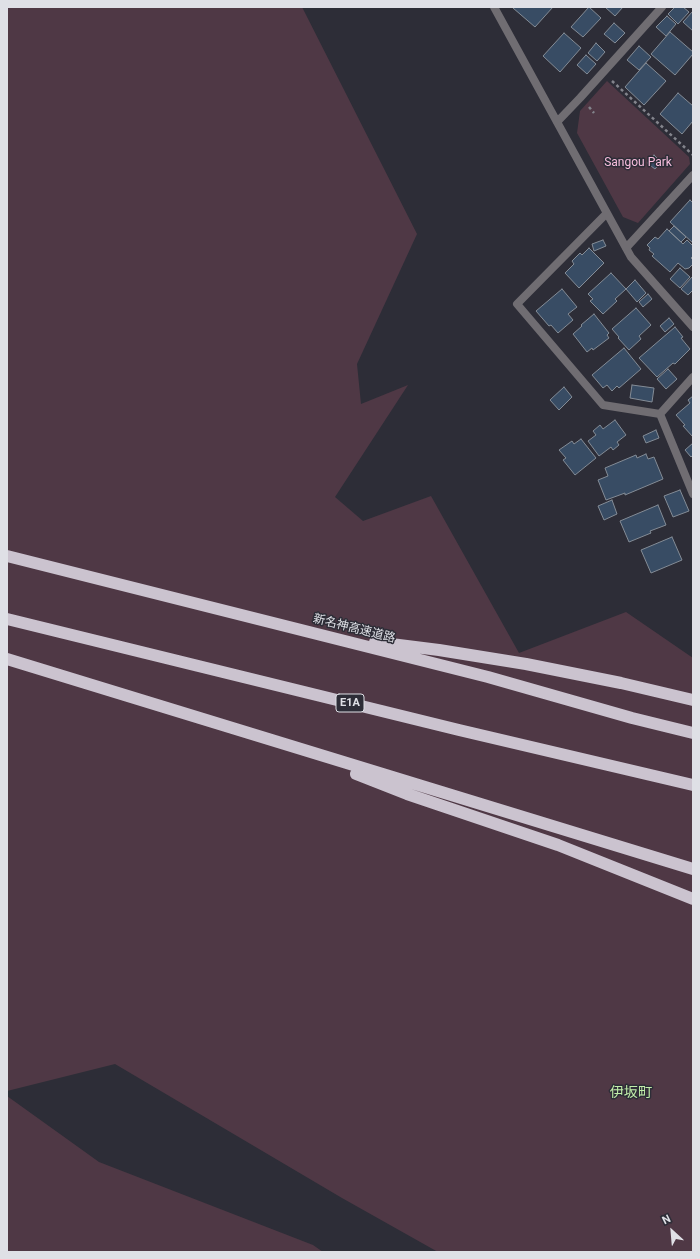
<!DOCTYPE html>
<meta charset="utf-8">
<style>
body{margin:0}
#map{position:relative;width:700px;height:1259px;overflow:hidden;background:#2d2d37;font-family:Roboto,sans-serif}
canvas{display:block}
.frame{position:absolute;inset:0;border:8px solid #dfe0e6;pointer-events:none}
.north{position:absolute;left:652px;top:1211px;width:40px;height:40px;-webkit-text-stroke:3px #2d2d37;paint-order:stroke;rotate:334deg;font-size:11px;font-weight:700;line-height:16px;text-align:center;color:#dfe0e6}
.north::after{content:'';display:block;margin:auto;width:14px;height:18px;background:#dfe0e6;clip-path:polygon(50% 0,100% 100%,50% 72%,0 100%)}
</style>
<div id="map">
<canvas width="700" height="1259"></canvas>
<div class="frame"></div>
<div class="north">N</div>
</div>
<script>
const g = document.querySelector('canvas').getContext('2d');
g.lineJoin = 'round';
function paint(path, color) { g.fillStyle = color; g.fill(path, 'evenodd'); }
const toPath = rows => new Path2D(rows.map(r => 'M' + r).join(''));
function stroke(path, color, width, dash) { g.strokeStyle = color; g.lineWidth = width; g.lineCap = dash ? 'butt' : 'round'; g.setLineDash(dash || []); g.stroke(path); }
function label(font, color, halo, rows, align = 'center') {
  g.font = font + ' Roboto,"Noto Sans JP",sans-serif'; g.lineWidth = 3; g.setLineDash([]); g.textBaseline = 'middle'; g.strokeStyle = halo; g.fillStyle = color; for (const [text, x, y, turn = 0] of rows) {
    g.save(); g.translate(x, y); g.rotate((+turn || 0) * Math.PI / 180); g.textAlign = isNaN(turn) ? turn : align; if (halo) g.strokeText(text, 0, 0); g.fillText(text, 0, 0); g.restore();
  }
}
paint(toPath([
 [7,7,302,7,417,234,357,364,361,404,408,385,335,497,363,521,431,496,519,653,626,612,693,658,693,1252,438,1252,342,1198,115,1064,7,1091],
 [607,81,689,157,690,164,638,223,623,217,577,133,580,111],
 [7,1096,99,1162,313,1245,323,1252,7,1252]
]), '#4f3845');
const building = toPath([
 [514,7,553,7,535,27,513,8,514,7],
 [589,7,601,18,583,37,571,27,589,7],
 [605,7,623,7,615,16,605,7],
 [675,7,683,7,689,12,678,24,668,14,675,7],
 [693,11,693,31,683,22,693,11],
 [667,16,676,24,666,36,656,27,667,16],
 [614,23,625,33,615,43,604,34,614,23],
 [670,32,693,52,693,54,675,75,651,54,670,32],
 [564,33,581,48,560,72,543,56,564,33],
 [596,43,605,52,597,61,588,53,596,43],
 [639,46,651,57,639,70,627,60,639,46],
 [586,55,596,64,587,74,577,65,586,55],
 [646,63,666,81,644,105,625,87,646,63],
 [678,93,693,106,693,121,682,134,660,114,678,93],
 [654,155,661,162,655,169,647,163,654,155],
 [690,200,693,203,693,243,670,222,690,200],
 [674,226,686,237,681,242,669,231,674,226],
 [667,229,683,244,687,240,693,246,693,256,691,258,693,260,693,264,689,268,685,269,678,263,670,272,652,256,654,254,649,250,650,248,647,245,655,237,658,239,667,229],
 [603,240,606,246,594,251,592,244,603,240],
 [589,248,604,263,579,288,565,273,574,264,572,261,580,253,582,255,589,248],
 [680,268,690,277,680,288,670,279,680,268],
 [611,273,626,289,615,299,617,301,603,314,590,301,593,299,588,294,611,273],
 [693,276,693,290,688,295,681,289,693,276],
 [635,280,646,293,637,302,626,289,635,280],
 [562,289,577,307,568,314,573,320,558,333,551,325,549,326,536,311,562,289],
 [648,294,652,299,643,307,639,302,648,294],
 [636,308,651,325,639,336,641,339,629,350,618,338,619,337,612,329,636,308],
 [594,314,609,333,607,335,609,338,593,350,592,348,587,352,573,334,582,326,581,325,594,314],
 [669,318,674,324,665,332,660,326,669,318],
 [675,327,683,337,681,338,690,349,675,364,673,363,657,377,639,358,675,327],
 [624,348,641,369,619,388,617,386,612,391,607,385,603,388,592,375,624,348],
 [668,369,677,379,666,389,657,379,668,369],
 [632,385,654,388,652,402,630,398,632,385],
 [564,387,572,397,559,410,550,400,564,387],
 [693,396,693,437,683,426,685,425,676,415,690,403,688,400,693,396],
 [615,420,626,435,617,442,619,445,613,450,611,447,599,456,588,441,596,435,593,431,600,425,603,429,615,420],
 [656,430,659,438,646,443,643,436,656,430],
 [581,439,596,458,575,475,563,460,566,458,559,450,572,441,574,444,581,439],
 [693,443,693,455,691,457,685,450,693,443],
 [646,454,648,459,654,457,663,479,625,495,625,493,606,500,598,480,608,476,605,468,636,455,637,458,646,454],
 [680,490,689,511,673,517,664,496,680,490],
 [612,500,617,514,604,520,598,506,612,500],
 [658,505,666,525,650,531,651,533,629,542,620,521,658,505],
 [672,537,682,560,651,573,641,550,672,537]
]);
paint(building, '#384c64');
stroke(building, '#848c96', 1);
stroke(toPath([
 [612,81,693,155],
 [589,107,594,113]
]), '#83848c', 2.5, [3, 3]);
stroke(toPath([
 [494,7,631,257,693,327],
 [557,122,580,98,662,7],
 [607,213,517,304,603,405,660,414],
 [626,248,693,175],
 [660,414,693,494],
 [660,414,693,377]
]), '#706d72', 8);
stroke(toPath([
 [7,556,488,677,632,718,693,733],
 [7,619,459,730,693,785],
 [375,642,439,650,526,664,621,683,693,700],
 [7,659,693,869],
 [356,774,407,794,558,845,693,899]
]), '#cbc3cf', 12);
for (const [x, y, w] of [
 [350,703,28]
]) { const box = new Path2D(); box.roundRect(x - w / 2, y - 9, w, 18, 3); g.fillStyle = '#2d2d37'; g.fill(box); stroke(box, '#dfe0e6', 1); }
label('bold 11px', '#dfe0e6', null, [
 ["E1A",350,703]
]);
label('12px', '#f7bddd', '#2d2d37', [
 ["Sangou Park",638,163]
]);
label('12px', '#dfe0e6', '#2d2d37', [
 ["新名神高速道路",354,629,14]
]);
label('14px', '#c1eda9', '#2d2d37', [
 ["伊坂町",631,1093]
]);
</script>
